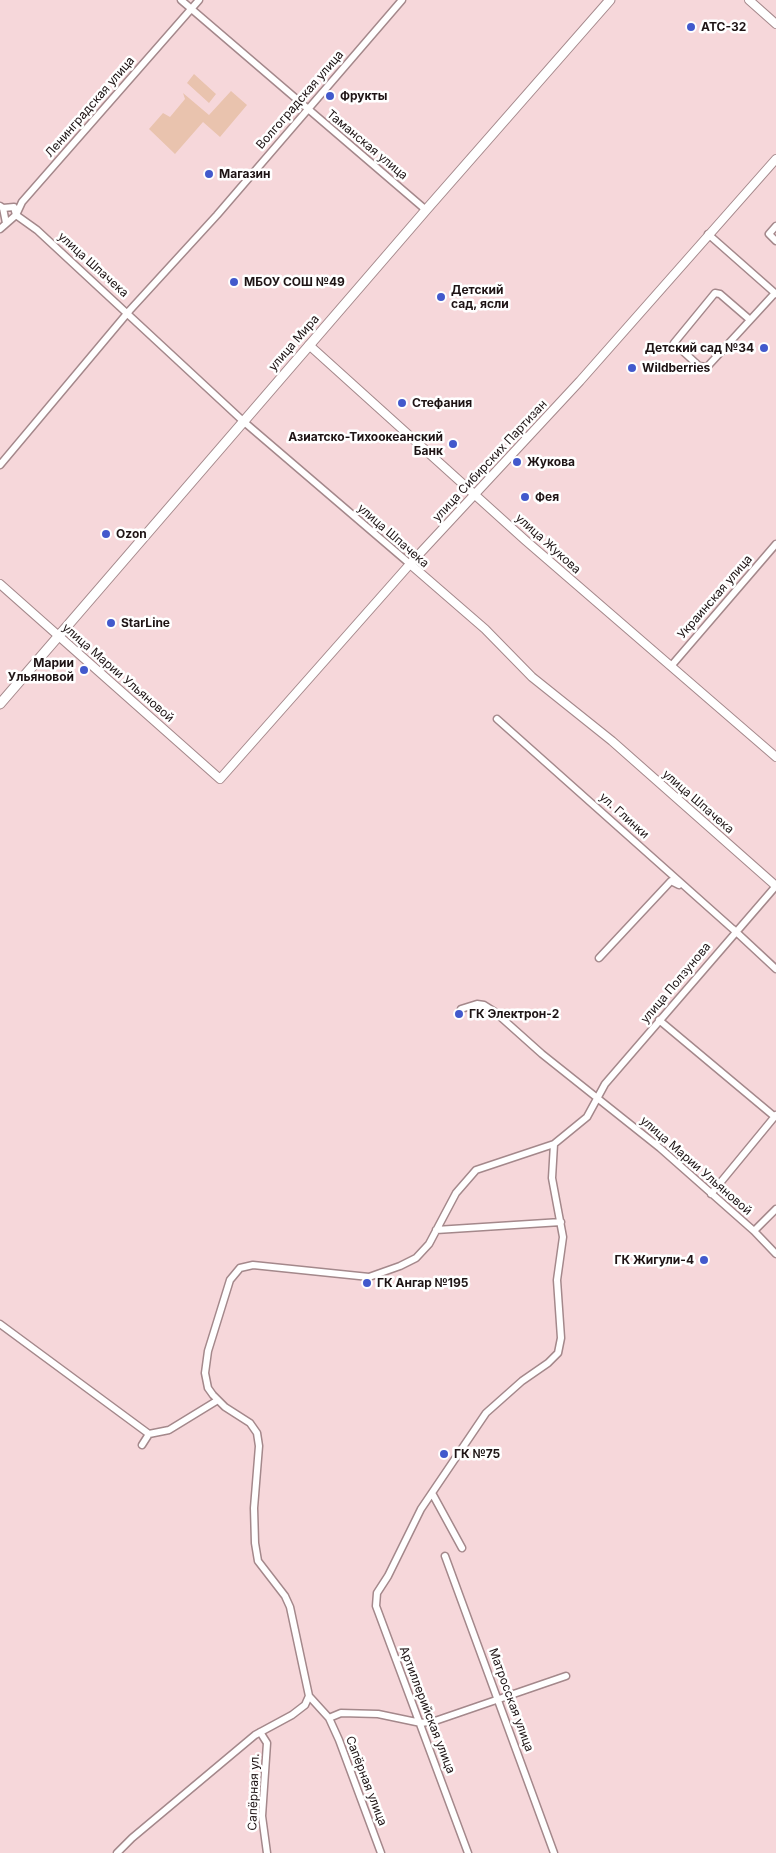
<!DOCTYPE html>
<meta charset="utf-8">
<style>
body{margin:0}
canvas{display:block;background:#f6d7da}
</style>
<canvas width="776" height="1853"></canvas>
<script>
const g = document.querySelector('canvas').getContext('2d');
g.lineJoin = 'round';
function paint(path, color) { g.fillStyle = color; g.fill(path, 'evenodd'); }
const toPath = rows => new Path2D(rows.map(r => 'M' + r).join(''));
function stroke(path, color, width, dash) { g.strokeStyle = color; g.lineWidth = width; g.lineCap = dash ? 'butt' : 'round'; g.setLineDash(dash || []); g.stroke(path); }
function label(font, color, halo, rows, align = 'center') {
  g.font = font + ' Inter,sans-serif'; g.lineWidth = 5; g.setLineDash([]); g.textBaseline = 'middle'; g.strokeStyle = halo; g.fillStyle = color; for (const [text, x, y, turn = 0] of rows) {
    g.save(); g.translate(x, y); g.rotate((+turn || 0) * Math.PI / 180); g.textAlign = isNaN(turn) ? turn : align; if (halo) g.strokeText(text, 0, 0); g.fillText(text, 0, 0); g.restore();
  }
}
paint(toPath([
 [194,74,216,94,209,103,187,83],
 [231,91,247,105,220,137,203,122,175,154,149,129,163,113,170,117,185,99,183,93,209,115]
]), '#e9c3ae');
const minor = toPath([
 [181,0,426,210],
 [0,206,3,208,14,207,16,215,37,230,243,421,410,564],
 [3,208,6,223],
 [776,226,769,234,776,241],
 [0,229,16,215,22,202,199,0],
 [708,234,776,294],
 [749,319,720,294,715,293,674,343,699,366,707,367,775,293],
 [0,465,130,310,217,215,402,0],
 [672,665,776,544],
 [497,719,735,931],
 [733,929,776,969],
 [599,958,671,881,679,885],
 [461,1009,477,1004,484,1005,495,1012,542,1054,660,1148,754,1231,776,1254],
 [659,1020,775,1117],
 [711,1194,776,1115],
 [436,1230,561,1222],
 [754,1231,776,1209],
 [0,1324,149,1434,169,1430,218,1400],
 [142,1445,149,1434],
 [432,1493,462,1548],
 [445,1556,554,1853],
 [309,1696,290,1607,285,1596,258,1561,255,1543,254,1508,259,1446,257,1433,250,1423,225,1407,213,1395,208,1388,205,1373,208,1351,230,1280,240,1268,253,1265,369,1277,400,1266,416,1258,429,1244,456,1193,476,1170,554,1144,587,1117,605,1084,776,886],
 [309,1696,329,1718,341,1713,378,1714,421,1723,435,1721,566,1676],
 [329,1718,339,1740,381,1853],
 [260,1732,267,1743,262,1816,267,1853],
 [117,1853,132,1838,255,1735,292,1715,305,1705,309,1696],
 [468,1853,376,1606,377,1593,388,1576,421,1509,486,1413,522,1381,548,1363,558,1353,561,1338,557,1280,563,1237,552,1178,554,1144]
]);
const tertiary = toPath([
 [749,0,776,24],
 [309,345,525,540,776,757],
 [410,564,485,629,532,677,612,741,776,886],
 [0,584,220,779,410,564,580,381,776,159]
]);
const secondary = toPath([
 [0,704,426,210,610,0]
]);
stroke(minor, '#a4888b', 9);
stroke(tertiary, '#a4888b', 10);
stroke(secondary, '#a4888b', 11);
stroke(minor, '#fff', 6);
stroke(tertiary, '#fff', 8);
stroke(secondary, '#fff', 9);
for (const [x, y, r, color] of [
 [691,27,5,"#4259cc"],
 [330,96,5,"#4259cc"],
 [209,174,5,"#4259cc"],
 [234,282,5,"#4259cc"],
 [441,297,5,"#4259cc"],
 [764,348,5,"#4259cc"],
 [632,368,5,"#4259cc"],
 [402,403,5,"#4259cc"],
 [453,444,5,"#4259cc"],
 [517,462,5,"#4259cc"],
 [525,497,5,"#4259cc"],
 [106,534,5,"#4259cc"],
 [111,623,5,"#4259cc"],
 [84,670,5,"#4259cc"],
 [459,1014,5,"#4259cc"],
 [704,1260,5,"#4259cc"],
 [367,1283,5,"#4259cc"],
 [444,1454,5,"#4259cc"]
]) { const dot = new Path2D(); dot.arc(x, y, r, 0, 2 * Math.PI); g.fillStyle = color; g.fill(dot); stroke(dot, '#fff', 2); }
label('bold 12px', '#1e1415', '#fff', [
 ["АТС-32",701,27],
 ["Фрукты",340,96],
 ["Магазин",219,174],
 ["МБОУ СОШ №49",244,282],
 ["Детский",451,290],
 ["сад, ясли",451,304],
 ["Детский сад №34",754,348,"right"],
 ["Wildberries",642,368],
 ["Стефания",412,403],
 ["Азиатско-Тихоокеанский",443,437,"right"],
 ["Банк",443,451,"right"],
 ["Жукова",527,462],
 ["Фея",535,497],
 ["Ozon",116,534],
 ["StarLine",121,623],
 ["Марии",74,663,"right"],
 ["Ульяновой",74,677,"right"],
 ["ГК Электрон-2",469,1014],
 ["ГК Жигули-4",694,1260,"right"],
 ["ГК Ангар №195",377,1283],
 ["ГК №75",454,1454]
], 'left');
label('12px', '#1e1415', '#fff', [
 ["Волгоградская улица",300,100,-49],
 ["Ленинградская улица",90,107,-49],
 ["Таманская улица",367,145,40],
 ["улица Шпачека",93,265,42],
 ["улица Мира",294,343,-49],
 ["улица Сибирских Партизан",490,461,-47],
 ["улица Шпачека",393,536,41],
 ["улица Жукова",548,544,42],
 ["Украинская улица",715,597,-49],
 ["улица Марии Ульяновой",118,673,41],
 ["улица Шпачека",698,802,41],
 ["ул. Глинки",624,816,42],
 ["улица Ползунова",676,983,-50],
 ["улица Марии Ульяновой",696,1166,41],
 ["Матросская улица",511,1700,70],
 ["Артиллерийская улица",427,1710,69],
 ["Сапёрная улица",366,1781,69],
 ["Сапёрная ул.",254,1792,-88]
]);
</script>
